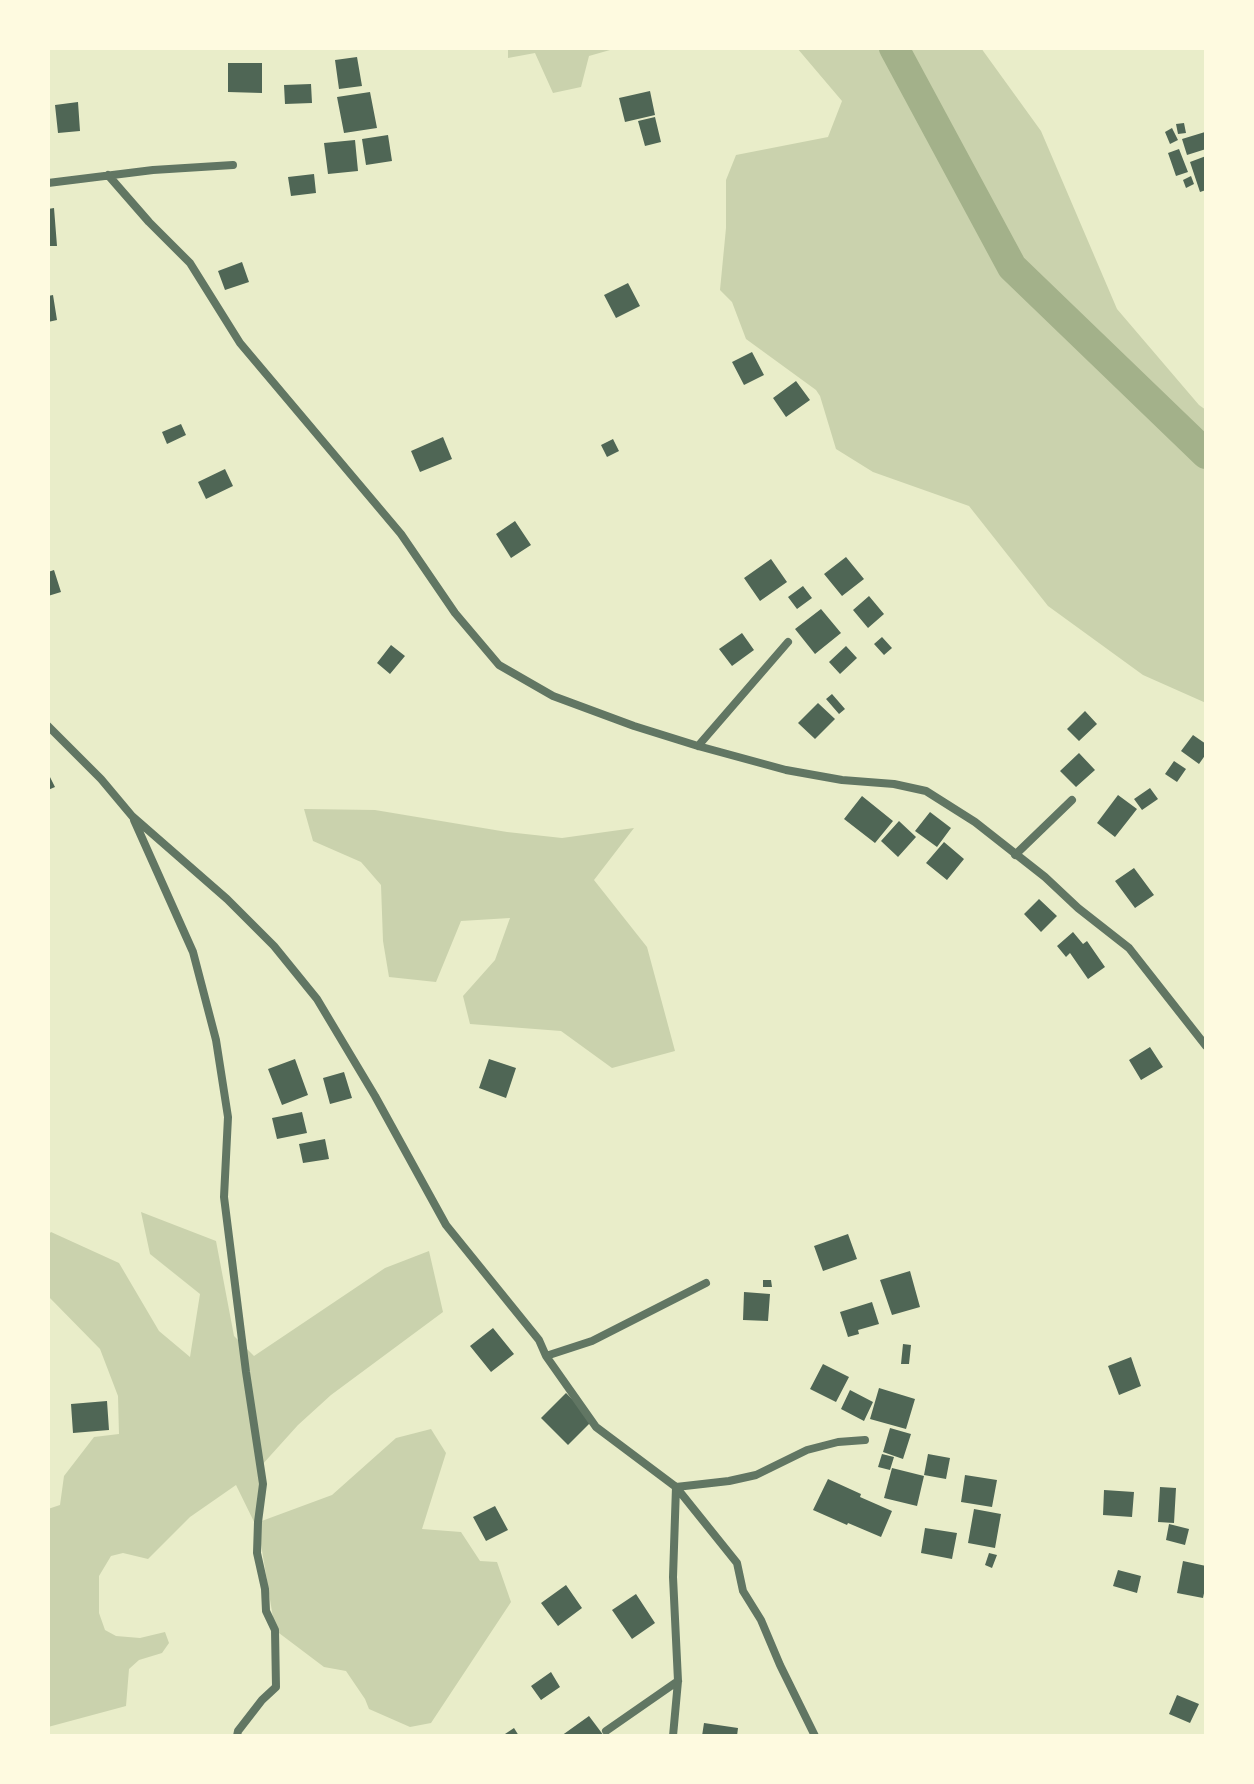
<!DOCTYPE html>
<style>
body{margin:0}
#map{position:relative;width:1254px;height:1784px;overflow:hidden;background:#e9edc9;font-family:Commissioner,sans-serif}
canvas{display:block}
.frame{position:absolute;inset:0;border:50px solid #fefae0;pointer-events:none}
</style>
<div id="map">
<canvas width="1254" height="1784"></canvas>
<div class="frame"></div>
</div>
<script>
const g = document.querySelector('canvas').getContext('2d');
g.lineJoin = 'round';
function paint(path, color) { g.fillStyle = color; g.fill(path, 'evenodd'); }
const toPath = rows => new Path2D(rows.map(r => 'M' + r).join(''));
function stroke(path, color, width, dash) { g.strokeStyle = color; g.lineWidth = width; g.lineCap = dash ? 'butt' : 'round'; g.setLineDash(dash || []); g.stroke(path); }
paint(toPath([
 [508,48,617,48,589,56,581,87,553,93,535,53,508,58],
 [797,48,981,48,1041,131,1117,309,1199,405,1206,410,1206,703,1143,675,1048,606,969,506,873,472,836,449,820,396,816,390,746,339,732,302,720,290,726,228,726,180,736,155,828,137,842,101],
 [304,809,375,810,507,832,562,838,634,828,594,880,647,947,675,1051,612,1068,561,1031,470,1024,463,996,495,960,510,918,461,921,436,982,389,977,383,941,381,885,361,862,313,841],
 [141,1212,216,1241,234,1336,254,1356,385,1268,429,1251,443,1312,331,1395,298,1425,261,1466,259,1522,332,1495,396,1438,431,1429,446,1453,422,1529,461,1532,480,1561,497,1562,511,1602,431,1723,410,1727,369,1709,365,1699,346,1671,324,1667,275,1630,259,1532,236,1485,190,1517,148,1559,123,1553,111,1556,99,1576,99,1613,105,1630,116,1636,140,1638,165,1632,169,1643,162,1653,139,1660,129,1669,126,1706,48,1727,48,1509,60,1505,64,1476,94,1437,119,1434,118,1396,100,1349,48,1296,48,1235,51,1232,119,1263,159,1331,190,1357,200,1294,150,1254]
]), '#cad2ad');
stroke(toPath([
 [894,48,1012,267,1206,454]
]), '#a3b18a', 30);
paint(toPath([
 [357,57,362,86,339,89,335,60],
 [228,63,262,63,262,93,228,92],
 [311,84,312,103,285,104,284,85],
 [650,91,655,115,625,122,619,98],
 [370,92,377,128,344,133,337,97],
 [78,102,80,131,58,133,55,105],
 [655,117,661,142,645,146,638,121],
 [1184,123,1186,133,1178,134,1176,124],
 [1172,128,1178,140,1170,144,1165,132],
 [1205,132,1206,149,1187,155,1182,139],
 [388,135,392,161,366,165,362,139],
 [355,140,358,171,328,174,324,143],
 [1179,149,1188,172,1176,176,1168,153],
 [1206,156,1206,190,1200,192,1190,162],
 [314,174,316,193,291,196,288,177],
 [1191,176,1194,184,1186,188,1183,180],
 [54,208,57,246,48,246,48,209],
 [242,262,249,282,225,290,218,271],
 [628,283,640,306,616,318,604,295],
 [53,295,57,320,48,322,48,296],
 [752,352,764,375,744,385,732,362],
 [796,381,810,400,786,417,773,398],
 [181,424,186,435,167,444,162,432],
 [443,437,452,459,420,472,411,451],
 [613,439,619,451,607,457,601,445],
 [225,469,233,486,206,499,198,482],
 [515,521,531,545,511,558,496,534],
 [846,557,864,579,842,596,824,574],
 [771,559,787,582,760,601,744,578],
 [54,570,61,592,48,596,48,572],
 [803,586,812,598,797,609,788,597],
 [869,596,884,614,868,628,853,610],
 [821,609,841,633,815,654,795,629],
 [742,633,754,650,732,666,719,649],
 [882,637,892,648,884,655,874,644],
 [391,645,405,656,390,674,377,663],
 [846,646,857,658,840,674,829,662],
 [832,694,845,709,839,714,826,699],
 [818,703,835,719,815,739,798,723],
 [1085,711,1097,724,1079,741,1067,729],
 [1193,735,1206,744,1206,754,1199,764,1181,751],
 [1079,753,1095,770,1076,787,1060,771],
 [1174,761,1186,769,1177,782,1165,774],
 [48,773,55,787,48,790],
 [1150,788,1158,799,1142,810,1134,799],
 [1118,795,1137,809,1115,837,1097,823],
 [862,796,893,821,875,843,844,819],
 [930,812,951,828,937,847,915,831],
 [899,821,916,837,898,857,881,841],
 [944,842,964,859,947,880,926,863],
 [1134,868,1154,895,1135,908,1115,881],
 [1039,899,1057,916,1041,932,1024,914],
 [1073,932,1083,944,1087,941,1105,967,1088,979,1070,953,1066,957,1057,946],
 [1150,1047,1163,1067,1141,1080,1129,1060],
 [295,1059,308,1095,282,1105,268,1069],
 [489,1059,516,1068,506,1098,479,1088],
 [344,1072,352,1098,330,1104,323,1078],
 [302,1112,307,1133,277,1139,272,1118],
 [325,1139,329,1159,303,1163,299,1144],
 [848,1234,857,1259,823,1271,814,1246],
 [910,1271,920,1307,892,1315,880,1280],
 [763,1280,771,1280,772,1287,763,1287],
 [744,1292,770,1294,768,1321,743,1320],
 [872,1302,879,1324,858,1330,859,1334,848,1337,840,1312],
 [493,1328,514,1354,491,1372,470,1346],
 [903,1344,911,1345,909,1364,901,1364],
 [1131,1357,1141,1386,1119,1395,1108,1366],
 [823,1364,849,1377,836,1402,810,1389],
 [879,1388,915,1399,906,1429,870,1419],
 [850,1390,873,1402,864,1421,841,1409],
 [566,1393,593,1420,568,1445,541,1418],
 [107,1401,109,1430,73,1433,71,1404],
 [890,1428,911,1434,903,1459,883,1452],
 [882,1454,894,1457,890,1470,878,1467],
 [928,1454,950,1458,946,1479,924,1475],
 [892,1468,924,1476,917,1506,884,1498],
 [965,1475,997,1480,992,1507,961,1502],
 [828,1479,861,1494,860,1497,892,1511,881,1537,848,1523,847,1525,813,1510],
 [1160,1487,1176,1488,1174,1523,1158,1522],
 [1104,1490,1134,1492,1132,1517,1103,1515],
 [495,1506,508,1530,486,1541,473,1517],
 [974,1509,1001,1514,995,1548,968,1543],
 [1169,1524,1189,1529,1185,1545,1166,1540],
 [925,1528,957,1533,952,1559,921,1553],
 [989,1553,997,1555,992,1568,985,1565],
 [1183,1561,1206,1566,1206,1584,1203,1598,1177,1593],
 [1118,1570,1141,1576,1137,1593,1113,1586],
 [566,1585,582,1608,558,1626,541,1603],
 [636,1594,655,1623,632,1639,612,1610],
 [551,1672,560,1687,541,1700,531,1686],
 [1177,1695,1199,1704,1190,1723,1169,1714],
 [589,1716,604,1736,561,1736],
 [704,1723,738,1728,737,1736,702,1736],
 [514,1728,519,1736,502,1736]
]), '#4f6655');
stroke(toPath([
 [108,175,149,222,190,263,240,343,401,534,455,613,499,665,553,696,634,726,698,746,786,770,842,780,894,784,926,791,975,822,1045,877,1078,908,1129,948,1206,1046],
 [48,183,153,170,233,165],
 [48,726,101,779,132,816,227,899,274,946,317,999,375,1096,446,1225,539,1340,546,1356,596,1427,676,1487,737,1563,743,1591,761,1620,780,1665,815,1736],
 [698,746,788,642],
 [134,820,193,952,216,1040,228,1117,224,1197,246,1372,263,1484,258,1522,257,1553,265,1589,266,1611,275,1630,276,1687,262,1700,238,1731,237,1736],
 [1015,855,1072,800],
 [546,1356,592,1341,706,1283],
 [606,1731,678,1681],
 [673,1736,678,1681,673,1577,676,1487,729,1481,756,1475,807,1450,838,1442,865,1440]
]), '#617663', 8);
</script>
